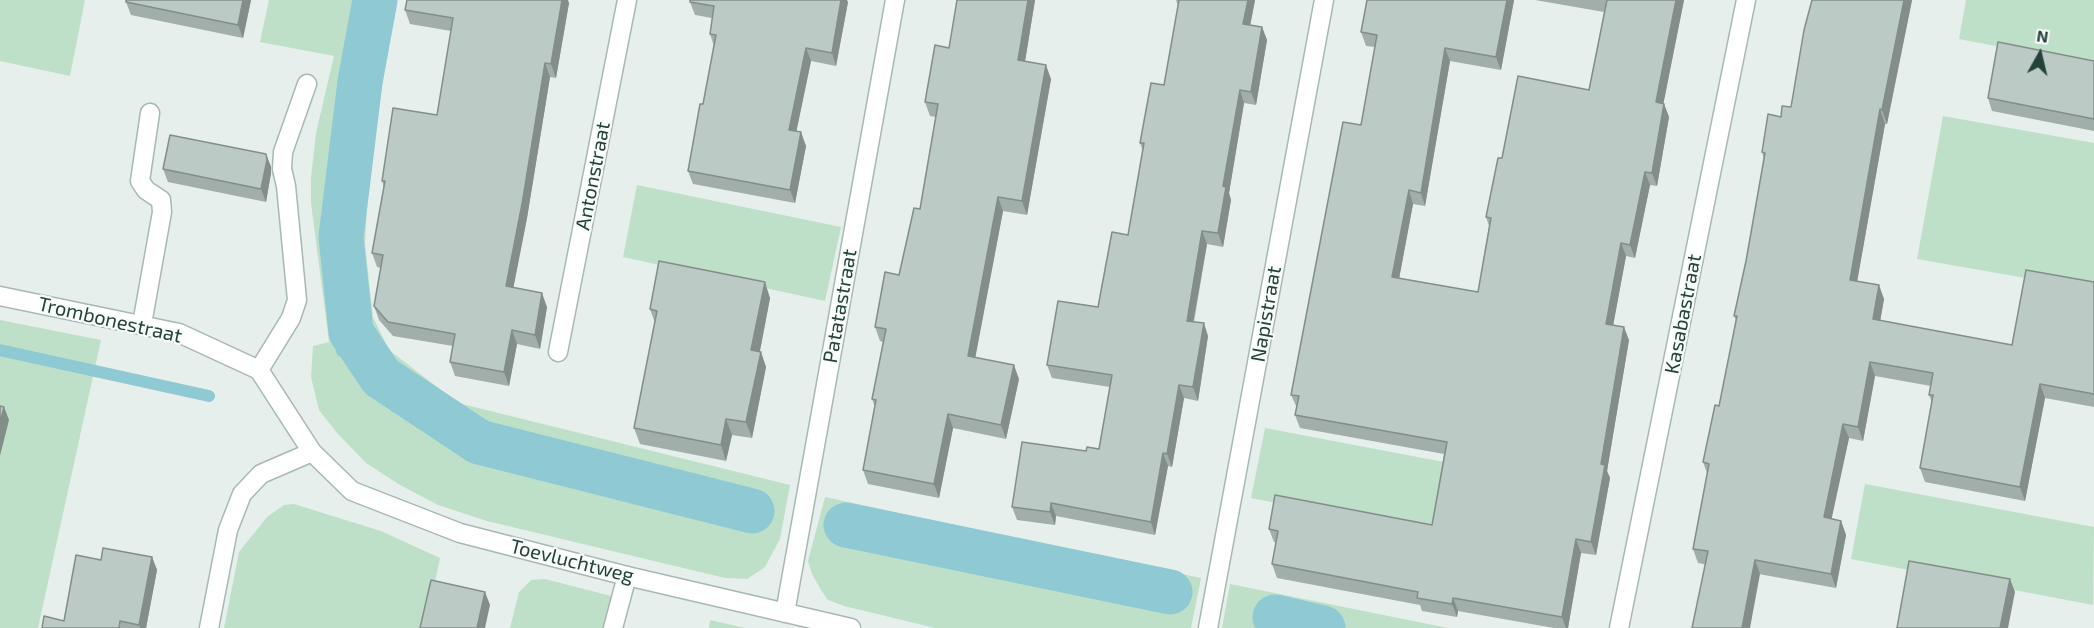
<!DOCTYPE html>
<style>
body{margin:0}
#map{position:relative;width:2094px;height:628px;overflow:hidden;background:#e6efeb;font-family:"Exo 2",sans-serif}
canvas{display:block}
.north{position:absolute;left:2010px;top:24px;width:60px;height:60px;-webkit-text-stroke:4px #f7fbf9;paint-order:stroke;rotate:8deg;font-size:16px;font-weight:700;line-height:24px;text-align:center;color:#24423a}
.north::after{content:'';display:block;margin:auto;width:21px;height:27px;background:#24423a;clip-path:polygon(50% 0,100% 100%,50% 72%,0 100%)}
</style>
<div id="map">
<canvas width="2094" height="628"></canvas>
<div class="north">N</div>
</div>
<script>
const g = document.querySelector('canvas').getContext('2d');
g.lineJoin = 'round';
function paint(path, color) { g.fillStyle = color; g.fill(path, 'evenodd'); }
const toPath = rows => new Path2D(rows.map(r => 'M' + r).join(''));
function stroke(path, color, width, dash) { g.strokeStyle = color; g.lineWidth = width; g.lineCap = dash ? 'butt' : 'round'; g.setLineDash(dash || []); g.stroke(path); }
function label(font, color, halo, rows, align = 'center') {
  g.font = font + ' "Exo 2",sans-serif'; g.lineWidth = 4.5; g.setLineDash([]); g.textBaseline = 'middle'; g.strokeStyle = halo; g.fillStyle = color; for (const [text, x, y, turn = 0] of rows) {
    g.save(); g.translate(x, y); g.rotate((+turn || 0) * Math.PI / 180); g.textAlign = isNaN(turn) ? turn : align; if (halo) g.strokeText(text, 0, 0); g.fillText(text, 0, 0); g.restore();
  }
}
paint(toPath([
 [0,0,85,0,70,76,0,61],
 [269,0,396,0,369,165,365,244,373,317,389,350,458,403,790,485,780,539,765,567,747,579,725,578,487,521,438,505,400,485,366,463,338,434,319,410,311,377,313,346,329,342,311,203,311,177,316,133,334,56,260,42],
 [1966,0,2094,0,2094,65,1959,39],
 [1943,116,2094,143,2094,290,1917,259],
 [637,185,841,227,825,301,623,257],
 [0,320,101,340,38,628,0,628],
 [1265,428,1444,462,1430,533,1251,498],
 [1865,484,2094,527,2093,605,1851,559],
 [825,497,1201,578,1191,628,935,628,844,606,828,600,821,590,812,574,808,561],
 [294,504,381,531,440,558,425,628,224,628,239,552,267,517,284,505],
 [545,579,619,598,611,628,510,628,519,592,531,580],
 [1230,584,1448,628,1222,628],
 [710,620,745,628,709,628]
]), '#bfe0c8');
stroke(toPath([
 [0,350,209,396],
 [342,351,351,332]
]), '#8ec9d4', 12);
stroke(toPath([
 [375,0,360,82,341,237,351,332,381,377,479,442,752,511],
 [846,525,1170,592],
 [1275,617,1323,628]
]), '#8ec9d4', 45);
const service = toPath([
 [142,324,162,212,161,200,146,190,140,181,150,113],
 [259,370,291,318,297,300,286,186,282,169,283,152,307,84],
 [613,628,627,576]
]);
const minor = toPath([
 [0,296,179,333,259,370,312,452,352,491,460,533,627,576,851,628],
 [558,352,627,0],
 [785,613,895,0],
 [209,628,228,530,242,494,261,474,312,452],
 [1208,628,1324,0],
 [1619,628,1746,0]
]);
stroke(service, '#a8b8b2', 21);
stroke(minor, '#a8b8b2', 21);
stroke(service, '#fff', 18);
stroke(minor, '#fff', 18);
paint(toPath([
 [251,0,243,38,131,15,126,2],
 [957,0,1035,0,1025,61,1051,79,1027,215,1003,211,975,357,1019,379,1006,439,953,428,939,498,868,484,863,470,875,407,872,399,883,342,880,341,875,327,899,275,920,209,936,117,930,116,925,102,949,48],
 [1176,0,1255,0,1250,25,1262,27,1267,40,1256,105,1244,103,1229,193,1231,200,1223,247,1207,244,1194,322,1208,336,1198,401,1184,398,1172,467,1168,466,1155,535,1056,516,1055,525,1017,520,1012,507,1086,451,1099,449,1110,387,1052,378,1047,365,1098,307,1128,235,1143,151,1140,143,1164,85,1178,6],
 [1367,0,1514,0,1501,70,1450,61,1425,206,1413,204,1399,278,1478,292,1489,226,1486,217,1502,158,1589,90,1604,12,1535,0,1684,0,1663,104,1664,104,1669,117,1657,186,1650,185,1635,258,1626,256,1613,325,1629,340,1607,471,1610,478,1596,555,1581,553,1568,628,1554,628,1458,611,1457,617,1422,611,1420,605,1277,578,1272,564,1276,542,1274,542,1269,529,1432,525,1444,454,1300,428,1295,415,1297,408,1291,395,1361,125,1375,47,1366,46,1361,32],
 [1912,0,1887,124,1885,124,1857,281,1884,299,1880,321,2012,345,2094,282,2094,407,2045,398,2025,501,1925,482,1920,468,1932,402,1929,395,1931,386,1875,376,1863,441,1849,438,1831,519,1841,521,1846,535,1836,588,1698,563,1693,549,1707,473,1703,462,1719,406,1736,320,1734,316,1746,261,1764,159,1762,152,1781,117],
 [690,2,848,2,836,66,811,61,796,132,806,146,795,203,693,184,688,171,703,104,714,46,710,34,712,18,695,15],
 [569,3,556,78,550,77,527,218,513,288,547,307,540,349,517,344,509,386,455,376,450,362,453,346,393,336,379,320,374,306,381,268,377,267,372,253,384,187,382,181,437,115,451,31,410,24,405,10],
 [2094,61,2094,131,1992,111,1988,98],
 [266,154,271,167,271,173,266,202,168,182,163,169],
 [770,298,760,351,766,367,752,438,732,435,726,461,640,444,634,428,655,323,650,309],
 [152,557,157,570,146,628,42,628,64,621,101,560]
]), '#a1aea9');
paint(toPath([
 [243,0,251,0,243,38,238,25],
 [562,0,568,0,569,3,556,78,551,64],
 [841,0,847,0,848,2,836,66,832,53],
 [1028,0,1035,0,1023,74,1018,60],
 [1248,0,1255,0,1248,37,1243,24],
 [1507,0,1514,0,1501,70,1496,57],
 [1676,0,1684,0,1661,116,1656,102],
 [1904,0,1912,0,1887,124,1882,110],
 [1262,27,1267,40,1256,105,1251,92],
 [806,48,811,61,794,143,789,130],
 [1445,48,1450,61,1425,206,1421,193],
 [545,63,550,77,527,218,511,300,506,286],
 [1046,65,1051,79,1027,215,1022,201],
 [1240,90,1244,103,1229,193,1231,200,1223,247,1218,233,1223,186],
 [1664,104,1669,117,1657,186,1652,173],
 [1880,109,1885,124,1855,294,1850,280],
 [801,132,806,146,795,203,790,190],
 [266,154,271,167,271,173,266,202,261,189],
 [1645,172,1650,185,1635,258,1630,245],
 [1409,190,1413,204,1397,290,1392,277],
 [998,197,1003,211,973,370,968,356],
 [1202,231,1207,244,1191,334,1187,321],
 [1621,243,1626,256,1611,337,1606,324],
 [765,282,770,298,757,366,751,350],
 [1879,285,1884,299,1878,333,1873,319],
 [542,293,547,307,540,349,535,335],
 [1204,323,1208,336,1198,401,1193,387],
 [1624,327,1629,340,1607,471,1610,478,1596,555,1591,542,1601,464],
 [512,330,517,344,509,386,504,372],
 [761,352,766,367,752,438,746,422],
 [1870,362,1875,376,1863,441,1858,427],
 [1014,365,1019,379,1006,439,1001,425],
 [2040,384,2045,398,2025,501,2020,487],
 [1179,385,1184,398,1172,467,1167,454],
 [4,407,9,420,0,456,0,423],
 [948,414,953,428,939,498,934,484],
 [726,419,732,435,726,461,721,445],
 [1843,424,1849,438,1829,531,1824,517],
 [1163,453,1168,466,1155,535,1151,522],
 [1051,503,1056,516,1055,525,1050,512],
 [1841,521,1846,535,1836,588,1831,574],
 [1576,539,1581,553,1568,628,1566,628,1562,617],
 [152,557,157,570,146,628,140,628,139,625],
 [1755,560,1760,574,1750,628,1742,628],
 [2010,579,2015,592,2008,628,2000,628],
 [485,592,490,605,485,628,477,628],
 [1453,598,1458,611,1457,617,1452,604]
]), '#838d89');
const building = toPath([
 [126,0,243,0,238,25,126,2,126,0],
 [407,0,562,0,551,64,545,63,522,204,506,286,542,293,535,335,512,330,504,372,450,362,455,334,388,322,374,306,383,255,372,253,385,181,382,181,393,108,437,115,453,18,405,10,407,0],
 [690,0,841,0,832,53,806,48,789,130,801,132,790,190,688,171,700,104,703,104,716,35,710,34,714,6,690,2,690,0],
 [957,0,1028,0,1018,60,1046,65,1022,201,998,197,968,356,1014,365,1001,425,948,414,934,484,863,470,876,400,872,399,886,329,875,327,885,272,899,275,914,208,920,209,938,104,925,102,935,45,949,48,957,0],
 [1179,0,1248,0,1243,24,1262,27,1251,92,1240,90,1223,186,1226,187,1218,233,1202,231,1187,321,1204,323,1193,387,1179,385,1167,454,1163,453,1151,522,1051,503,1050,512,1012,507,1022,442,1086,451,1087,447,1099,449,1112,375,1047,365,1058,301,1098,307,1112,232,1128,235,1144,143,1140,143,1151,83,1164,85,1179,0],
 [1367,0,1507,0,1496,57,1445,48,1421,193,1409,190,1392,277,1478,292,1491,218,1486,217,1498,158,1502,158,1518,76,1589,90,1607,0,1676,0,1656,102,1664,104,1652,173,1645,172,1630,245,1621,243,1606,324,1624,327,1601,464,1605,465,1591,542,1576,539,1562,617,1453,598,1452,604,1417,598,1418,592,1272,564,1278,531,1269,529,1275,495,1432,525,1447,442,1295,415,1299,396,1291,395,1343,122,1361,125,1377,35,1361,32,1367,0],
 [1812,0,1904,0,1882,110,1880,109,1850,280,1879,285,1873,319,2012,345,2026,270,2094,282,2094,394,2040,384,2020,487,1920,468,1933,395,1929,395,1933,373,1870,362,1858,427,1843,424,1824,517,1841,521,1831,574,1755,560,1742,628,1692,628,1708,551,1693,549,1709,464,1703,462,1715,405,1719,406,1737,316,1734,316,1746,261,1765,153,1762,152,1768,114,1781,117,1782,106,1791,107,1804,30,1812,0],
 [1998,42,2094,61,2094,119,1988,98,1998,42],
 [170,135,266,154,267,160,261,189,163,169,170,135],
 [659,261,765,282,751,350,761,352,746,422,726,419,721,445,634,428,657,311,650,309,659,261],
 [0,406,4,407,0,423,0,406],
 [103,548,152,557,139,625,120,621,119,628,42,628,44,616,64,621,76,555,101,560,103,548],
 [1909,561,2010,579,2000,628,1897,628,1909,561],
 [431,580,485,592,477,628,420,628,431,580]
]);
paint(building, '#bbcac4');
stroke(building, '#838d89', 1.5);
label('20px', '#24423a', '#f7fbf9', [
 ["Antonstraat",593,176,-79],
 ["Patatastraat",840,306,-80],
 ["Napistraat",1266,314,-80],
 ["Kasabastraat",1683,314,-79],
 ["Trombonestraat",110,320,13],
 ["Toevluchtweg",572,561,14]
]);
</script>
